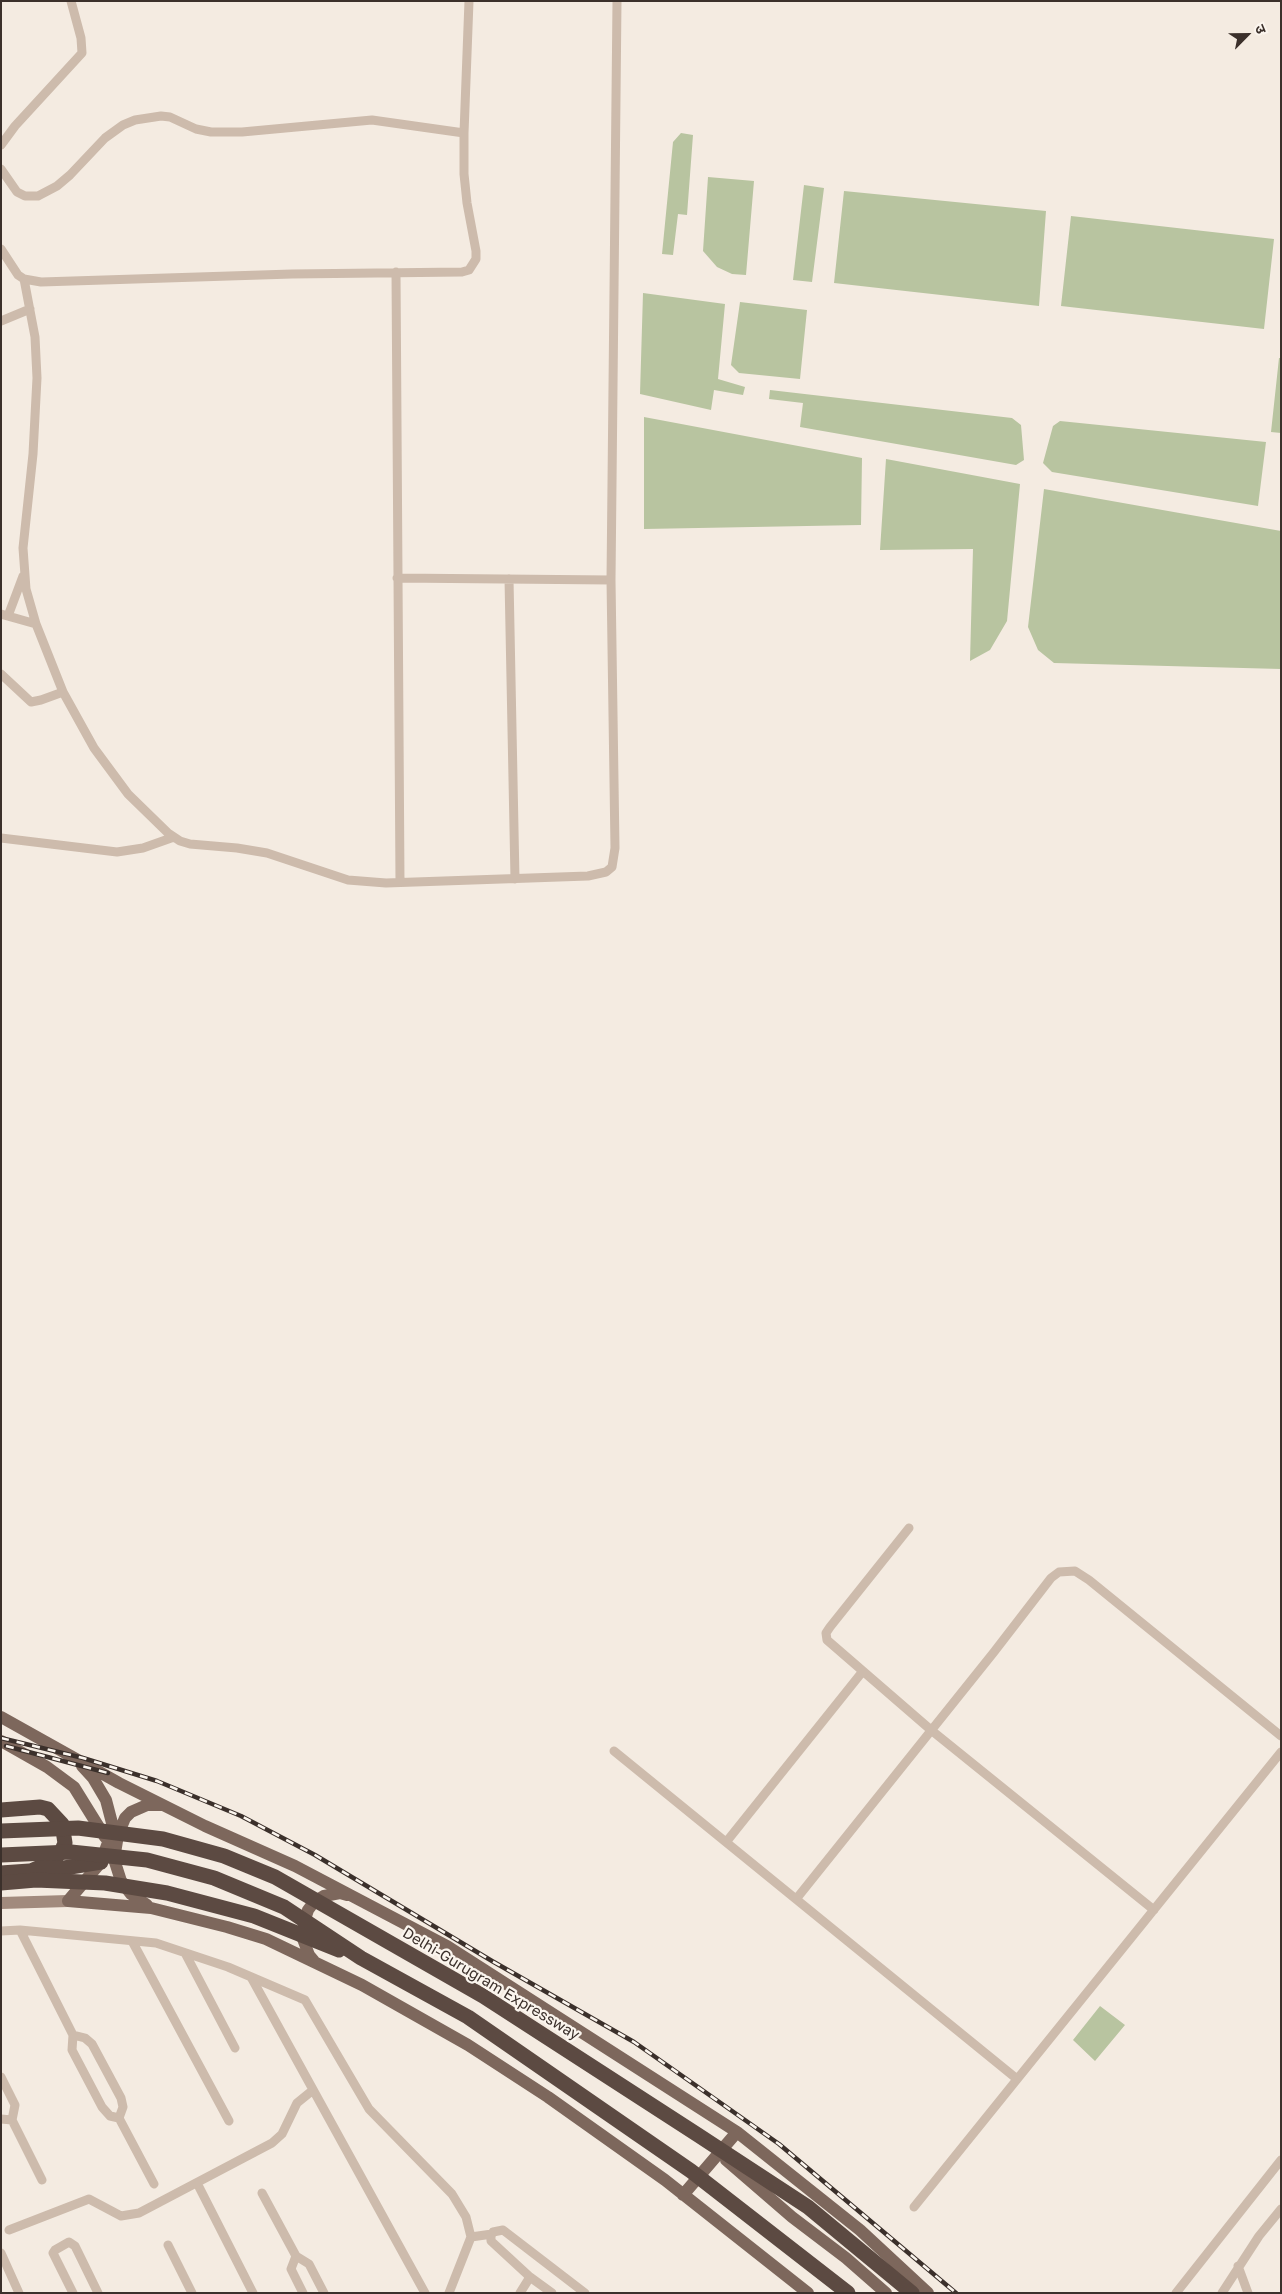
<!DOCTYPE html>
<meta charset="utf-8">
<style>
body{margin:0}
#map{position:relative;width:1282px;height:2294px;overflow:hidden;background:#f4ebe1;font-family:"Golos Text","Noto Sans Devanagari",sans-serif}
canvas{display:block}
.frame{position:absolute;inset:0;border:2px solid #3b302b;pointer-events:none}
.north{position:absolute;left:1222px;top:10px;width:50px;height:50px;-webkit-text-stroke:4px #fbf5ee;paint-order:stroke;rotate:67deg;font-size:14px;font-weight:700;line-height:20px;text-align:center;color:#3b302b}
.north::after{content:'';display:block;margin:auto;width:18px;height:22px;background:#3b302b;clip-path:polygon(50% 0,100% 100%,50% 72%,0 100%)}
</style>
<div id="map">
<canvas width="1282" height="2294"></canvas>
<div class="frame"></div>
<div class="north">उ</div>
</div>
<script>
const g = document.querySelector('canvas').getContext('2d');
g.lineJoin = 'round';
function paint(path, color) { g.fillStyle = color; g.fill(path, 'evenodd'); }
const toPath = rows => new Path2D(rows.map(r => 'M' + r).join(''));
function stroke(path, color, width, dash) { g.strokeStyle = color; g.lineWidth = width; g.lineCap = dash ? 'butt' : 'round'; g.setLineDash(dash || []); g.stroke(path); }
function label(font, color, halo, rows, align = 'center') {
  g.font = font + ' "Golos Text",sans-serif'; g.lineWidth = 4.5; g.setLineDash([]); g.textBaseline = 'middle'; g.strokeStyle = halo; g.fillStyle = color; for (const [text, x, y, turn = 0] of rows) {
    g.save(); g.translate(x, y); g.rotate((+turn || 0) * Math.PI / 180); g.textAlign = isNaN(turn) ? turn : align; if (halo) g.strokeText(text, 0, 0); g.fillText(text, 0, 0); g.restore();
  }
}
paint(toPath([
 [681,133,693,135,687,215,678,214,673,255,662,254,673,142],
 [708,177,754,181,746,275,732,274,717,267,703,251],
 [804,185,824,188,812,282,793,280],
 [844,191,1046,211,1039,306,834,283],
 [1071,216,1274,239,1264,329,1061,306],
 [643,293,725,304,718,379,745,387,743,395,714,390,711,410,640,394],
 [740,302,807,310,800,379,739,373,731,365],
 [1279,358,1281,358,1281,433,1271,432],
 [770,390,1012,418,1021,425,1024,460,1016,465,800,427,803,403,769,399],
 [644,417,862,458,861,525,644,529],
 [1060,421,1266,442,1258,506,1052,472,1043,463,1053,426],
 [886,459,1020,484,1007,621,990,650,970,661,973,549,880,550],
 [1044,489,1281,531,1281,669,1054,663,1038,650,1028,627],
 [1100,2006,1125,2025,1095,2061,1073,2040]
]), '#b8c4a0');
stroke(toPath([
 [1,145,15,126,82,53,81,38,71,1],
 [1,169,17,192,25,196,38,196,57,186,70,175,105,138,123,125,135,120,161,116,170,117,196,129,211,132,242,132,372,120,464,133],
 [1,249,18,275,24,279,41,282,292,274,462,272,469,270,476,259,476,251,467,203,464,174,464,133,469,1],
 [396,272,400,882],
 [24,279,35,337,37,378,33,454,23,548,26,589,36,624,63,692,94,748,128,794,168,833,180,841,190,844,237,848,267,853,348,880,386,883,588,876,606,872,612,867,615,848,611,580,617,1],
 [1,321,30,309],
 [397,578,611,580],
 [509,579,515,879],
 [1,614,36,624],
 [8,616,23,576],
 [1,674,31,702,41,700,63,692],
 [1,838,117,852,143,848,174,837],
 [909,1528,830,1627,826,1633,827,1640,931,1730,1154,1910],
 [614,1751,1017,2079],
 [727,1841,863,1671],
 [797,1898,994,1652,1051,1578,1059,1572,1075,1571,1089,1580,1281,1736],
 [20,1930,73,2035,72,2050,102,2107,110,2116,119,2118],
 [1,1931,20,1930,156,1943,228,1967,305,2000,369,2109,452,2194,466,2217,471,2237,449,2293],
 [132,1941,229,2121],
 [185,1953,235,2048],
 [251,1977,425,2293],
 [73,2035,85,2038,92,2044,121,2098,123,2107,119,2118,154,2184],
 [1,2077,15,2105,12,2120,42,2180],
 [1,2119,12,2120],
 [197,2183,253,2293],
 [262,2193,296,2256,309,2264,324,2293],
 [914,2207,1281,1752],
 [9,2230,89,2199,121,2216,139,2213,272,2143,282,2134,297,2103,313,2090],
 [471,2237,492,2234],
 [168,2245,192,2293],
 [1,2253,19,2293],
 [296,2256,291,2269,303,2293],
 [1238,2266,1248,2293],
 [73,2293,53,2253,55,2250,69,2242,75,2246,98,2293],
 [520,2293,530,2277],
 [552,2293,530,2277,491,2241,491,2236,493,2232,503,2230,585,2293],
 [1176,2293,1281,2160],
 [1222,2293,1259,2236,1281,2209]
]), '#cdbbac', 9);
stroke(toPath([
 [1,1903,68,1901]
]), '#a18a7d', 12);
stroke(toPath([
 [1,1717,119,1783,205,1826,295,1866,447,1946,737,2132,860,2230,928,2293],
 [1,1741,47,1767,74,1787,105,1837],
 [68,1901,151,1908,227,1927,266,1939,362,1985,468,2045,548,2097,665,2180,808,2293],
 [68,1901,101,1862,111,1834,112,1823,106,1800,93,1778,82,1766],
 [147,1905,131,1894,121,1881,114,1859,118,1835,125,1818,131,1812,147,1805,162,1805],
 [314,1961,309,1955,303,1939,304,1922,308,1910,314,1902,324,1896,340,1893,347,1895],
 [683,2195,737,2132]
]), '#7d675c', 12);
stroke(toPath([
 [1,1810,40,1807,48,1809,62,1824,65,1843,62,1850,52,1862,31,1871],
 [1,1873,58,1869,101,1862]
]), '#5c4a42', 15);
const rail = toPath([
 [1,1738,83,1758,157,1781,241,1816,315,1855,492,1961,634,2042,779,2144,956,2293],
 [6,1746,108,1773]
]);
stroke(rail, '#3b302b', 4.5);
stroke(rail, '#fbf5ee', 2.5, [8]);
stroke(toPath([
 [726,2160,792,2217,846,2258,886,2293]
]), '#7d675c', 12);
stroke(toPath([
 [1,1831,78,1828,163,1839,224,1856,275,1877,483,1996,698,2135,808,2207,912,2293],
 [1,1855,71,1852,147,1860,214,1878,284,1907,361,1958,468,2017,691,2171,848,2293],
 [1,1883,36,1880,105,1883,167,1893,254,1916,339,1950]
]), '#5c4a42', 15);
label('15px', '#3b302b', '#fbf5ee', [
 ["Delhi-Gurugram Expressway",491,1984,31]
]);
</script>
